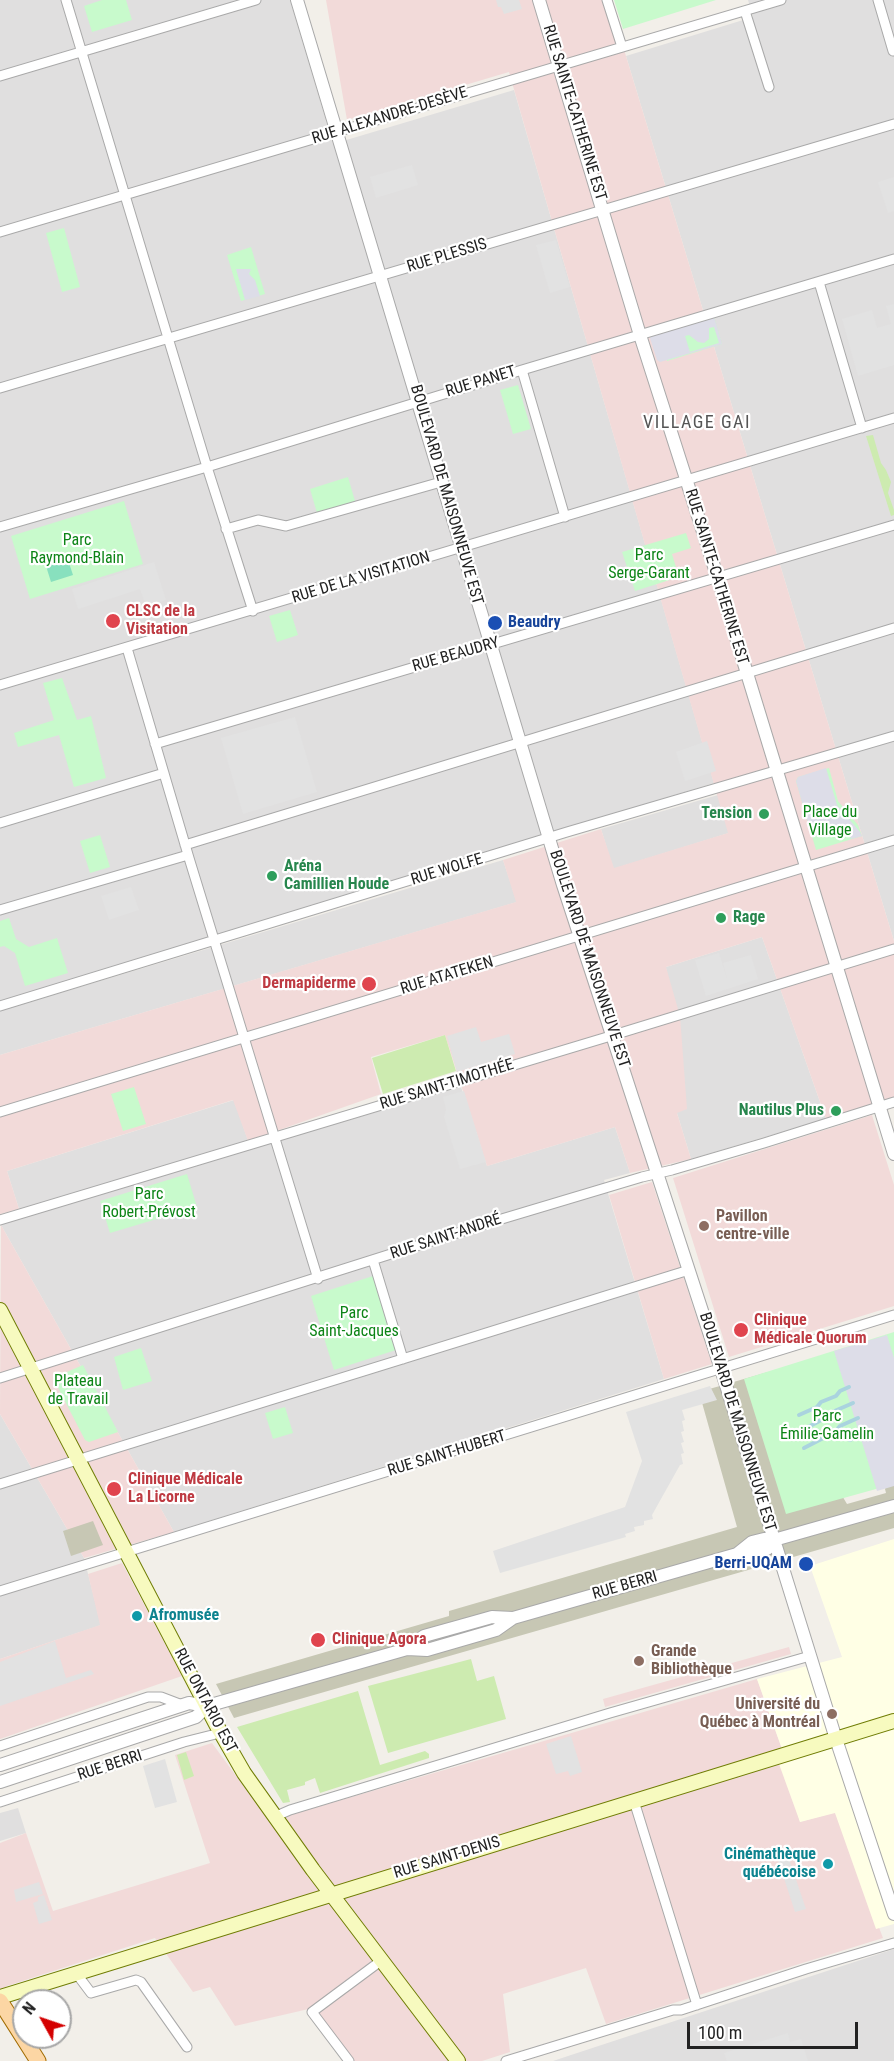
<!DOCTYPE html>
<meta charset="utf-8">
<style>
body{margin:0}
#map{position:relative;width:894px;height:2061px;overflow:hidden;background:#f2efe9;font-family:"Roboto Condensed",sans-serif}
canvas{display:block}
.north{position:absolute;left:12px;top:1989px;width:60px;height:60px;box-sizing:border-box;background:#fff;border:2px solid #a7a7a7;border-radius:50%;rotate:310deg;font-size:16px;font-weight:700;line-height:24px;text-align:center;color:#222}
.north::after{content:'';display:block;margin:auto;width:21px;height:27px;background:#d40000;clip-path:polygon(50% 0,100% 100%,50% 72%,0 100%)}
.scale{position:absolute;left:687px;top:2022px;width:171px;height:27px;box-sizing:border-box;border:3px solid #222;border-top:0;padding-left:8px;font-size:18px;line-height:21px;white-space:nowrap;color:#222;-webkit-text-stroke:4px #fff;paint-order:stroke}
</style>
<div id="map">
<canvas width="894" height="2061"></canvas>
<div class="north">N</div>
<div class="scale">100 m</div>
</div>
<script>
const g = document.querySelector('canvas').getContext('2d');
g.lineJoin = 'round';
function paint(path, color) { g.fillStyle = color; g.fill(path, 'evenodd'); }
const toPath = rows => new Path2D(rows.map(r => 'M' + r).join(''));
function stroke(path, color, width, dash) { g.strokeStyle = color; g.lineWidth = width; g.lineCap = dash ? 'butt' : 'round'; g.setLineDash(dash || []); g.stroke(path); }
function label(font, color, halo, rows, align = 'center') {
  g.font = font + ' "Roboto Condensed",sans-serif'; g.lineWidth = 4.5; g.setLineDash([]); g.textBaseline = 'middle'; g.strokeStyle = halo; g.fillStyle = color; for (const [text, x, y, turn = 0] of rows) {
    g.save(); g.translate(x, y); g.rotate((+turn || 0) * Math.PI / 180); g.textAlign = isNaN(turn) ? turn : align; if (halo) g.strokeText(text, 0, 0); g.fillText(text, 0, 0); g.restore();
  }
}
paint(toPath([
 [0,0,290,0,333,144,514,90,714,783,0,1002],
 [748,0,894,0,894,941,626,56,753,17],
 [718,795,729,833,613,869,601,829],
 [503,860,517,902,0,1055,0,1011],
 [762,937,826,1119,691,1159,677,1113,666,967],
 [461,1087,487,1166,615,1127,630,1173,604,1180,664,1379,174,1532,1,1225,19,1209,7,1171,234,1100,251,1149],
 [0,1414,84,1558,101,1625,0,1659],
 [18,1808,26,1833,0,1841,0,1813],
 [894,1949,894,2061,553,2061,568,2056]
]), '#e0dfdf');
paint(toPath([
 [326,0,609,0,894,941,894,1098,826,1119,762,937,666,967,680,1016,687,1109,677,1113,691,1159,630,1173,615,1127,487,1166,445,1035,371,1057,381,1094,248,1141,233,1100,7,1171,19,1209,0,1214,0,1055,516,902,503,860,601,829,614,868,728,833,509,72,347,120],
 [872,1115,894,1185,894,1306,729,1357,673,1178],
 [652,1182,712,1364,664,1379,609,1195],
 [1,1225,174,1532,84,1558,0,1414],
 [122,1563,182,1676,0,1739,0,1659,100,1625,88,1574],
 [789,1647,791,1654,605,1707,603,1699],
 [757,1679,782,1749,800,1822,835,1812,883,1938,606,2024,586,1968,503,1994,510,2052,482,2061,354,2061,313,2008,235,2026,210,1987,193,1992,155,1938,7,1986,0,1991,0,1843,26,1833,53,1911,210,1863,175,1755,212,1743,269,1821]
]), '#f2dad9');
paint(toPath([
 [894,1539,894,1924,876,1929,835,1813,800,1822,779,1764,782,1749,757,1679,842,1657,810,1566]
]), '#ffffe5');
paint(toPath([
 [768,1372,847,1504,886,1493,885,1489,894,1463,894,1528,234,1718,216,1684,449,1616,449,1611,737,1527,699,1392],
 [93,1521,103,1545,71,1556,63,1531]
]), '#c7c7b4');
paint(toPath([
 [873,435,881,463,886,470,891,482,888,493,894,510,894,515,891,516,866,436],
 [445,1035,456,1071,383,1094,372,1058],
 [471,1659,477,1681,494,1676,506,1719,388,1753,368,1686],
 [358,1691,380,1765,425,1751,429,1754,429,1758,320,1793,315,1778,305,1782,305,1785,287,1790,290,1802,283,1803,237,1727],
 [186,1752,194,1776,184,1780,177,1755]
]), '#cdebb0');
paint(toPath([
 [102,0,126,0,132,20,92,32,84,6],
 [614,0,716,0,623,29],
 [64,228,80,287,62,292,46,233],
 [251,247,265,294,241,301,227,255],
 [714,317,722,344,667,361,658,333],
 [518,385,531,429,513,434,500,390],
 [348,477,355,501,317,513,310,489],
 [124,501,143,564,30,599,11,536],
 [686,533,691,548,672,554,679,577,635,591,622,552],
 [290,610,298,635,277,642,269,616],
 [62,678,77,720,91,716,106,778,74,787,59,735,18,747,14,733,54,720,43,683],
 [829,768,838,801,858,825,862,836,816,850,796,781,798,777],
 [100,835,110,867,90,873,80,841],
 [9,918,16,939,29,947,57,938,68,973,25,986,15,953,4,946,0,947,0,921],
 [134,1087,146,1124,123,1131,111,1094],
 [187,1174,197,1207,110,1233,100,1201],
 [373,1276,396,1350,334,1370,311,1296],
 [894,1332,894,1484,786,1514,744,1379],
 [141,1348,152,1381,123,1390,114,1357],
 [83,1365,118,1432,89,1442,85,1440,53,1378],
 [285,1407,293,1433,273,1439,265,1413]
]), '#c8facc');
paint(toPath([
 [68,560,73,575,51,582,46,566]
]), '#88e0be');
paint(toPath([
 [496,0,519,0,522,9,504,14,501,7,498,7],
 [412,165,418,185,376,198,370,177],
 [894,177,894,211,888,213,878,182],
 [556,240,570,287,550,293,536,245],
 [894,304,894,365,858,376,842,319,872,310,877,328,891,324,886,306],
 [154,562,166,600,146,606,140,589,78,609,72,589],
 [295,717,317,792,243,814,221,738],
 [707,741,716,771,685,781,676,752],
 [131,887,139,910,109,920,101,896],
 [719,953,727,979,723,963,751,955,758,979,706,996,695,960],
 [476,1027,481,1042,509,1034,515,1054,457,1072,447,1036],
 [464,1091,486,1162,460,1169,444,1117,446,1110,443,1097],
 [710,1386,717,1400,682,1410,685,1420,682,1421,684,1431,681,1432,684,1442,681,1443,684,1453,681,1454,683,1464,680,1465,652,1515,653,1519,644,1521,644,1525,634,1527,635,1531,625,1534,626,1537,500,1573,493,1551,625,1507,642,1461,626,1412],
 [55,1641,66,1678,91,1670,94,1674,0,1706,0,1662],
 [571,1736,582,1772,570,1776,568,1771,556,1774,546,1744],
 [165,1759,177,1802,155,1808,143,1766],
 [788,1856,806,1909,795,1912,778,1860],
 [39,1882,43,1894,16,1902,14,1890],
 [44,1895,52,1920,39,1924,33,1903,38,1901,38,1897],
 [788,2033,790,2042,801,2039,808,2061,727,2061,724,2053]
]), '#e2e2e2');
paint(toPath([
 [236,269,251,269,249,274,255,280,260,296,245,300],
 [714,317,722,344,660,362,657,360,650,338,651,336],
 [714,327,719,343,690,352,685,336,689,335,698,342,704,343,709,339,709,328],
 [826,768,837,805,860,832,862,836,851,839,847,828,842,824,811,833,796,781,798,777],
 [887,1335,894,1358,894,1486,877,1491,834,1351]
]), '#dddde8');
stroke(toPath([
 [799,1415,817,1407,821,1402,836,1396,840,1391,849,1387],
 [799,1432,825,1418,830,1413,853,1403],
 [850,1440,863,1434],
 [804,1448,835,1432,840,1426,858,1418]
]), '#aad3df', 4);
const minor = toPath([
 [66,0,207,467,253,611],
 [607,0,622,47],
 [878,0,893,51],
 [745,11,769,87],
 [0,76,256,0],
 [0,232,781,0],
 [819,282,862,428],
 [522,370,565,517],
 [0,388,894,124],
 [0,527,207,467,522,370,894,259],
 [226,529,258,520,286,526,441,482],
 [127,648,189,858,318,1279],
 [0,685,894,418],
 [155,744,894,525],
 [0,823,164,773],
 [185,845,894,628],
 [0,910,188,855],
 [0,1006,567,832,894,736],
 [0,1112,894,840],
 [0,1220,604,1038,894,949],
 [373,1260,403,1359],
 [0,1378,495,1221,642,1177,672,1170,764,1143,894,1102],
 [0,1484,689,1270],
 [0,1591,894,1315],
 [0,1746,148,1697,161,1697,182,1705],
 [634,1801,697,2005],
 [0,1802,184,1742,220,1733],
 [274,1817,290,1810,610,1713,810,1656],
 [76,1973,91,1993,136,1980,141,1982,187,2047],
 [349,2061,312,2012,382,1960],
 [506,2061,673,2010,681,2010,806,1969,894,1943]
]);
const tertiary = toPath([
 [297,0,563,885,721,1369,836,1739,894,1914],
 [539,0,640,335,720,585,894,1154],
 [737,1554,752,1542,764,1539,774,1540,894,1506],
 [407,1649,424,1636,460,1626,492,1617,513,1618],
 [0,1765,189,1703,207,1706],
 [0,1782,196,1717,207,1706,407,1649,427,1650,496,1630,513,1618,737,1554,747,1556,757,1553,767,1549,774,1540]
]);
const secondary = toPath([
 [0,1310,217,1726,244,1773,313,1870,458,2061],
 [0,1997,894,1721]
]);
const primary = toPath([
 [0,2001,38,2061]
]);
stroke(minor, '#a9a9a9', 11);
stroke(tertiary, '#a9a9a9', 14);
stroke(secondary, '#707d05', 16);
stroke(primary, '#a06b00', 17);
stroke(minor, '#fff', 9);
stroke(tertiary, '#fff', 12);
stroke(secondary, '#f7fabf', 14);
stroke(primary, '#fcd6a4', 15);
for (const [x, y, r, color] of [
 [113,621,8,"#e0444e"],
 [495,623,8,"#1a4fb4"],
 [764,814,6,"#2e9e5b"],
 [272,876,6,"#2e9e5b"],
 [721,918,6,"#2e9e5b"],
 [369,984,8,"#e0444e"],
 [836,1111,6,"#2e9e5b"],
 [704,1226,6,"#8d6e63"],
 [741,1330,8,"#e0444e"],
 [114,1489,8,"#e0444e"],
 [806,1564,8,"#1a4fb4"],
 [137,1616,6,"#0f9aa8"],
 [318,1640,8,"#e0444e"],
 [639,1661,6,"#8d6e63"],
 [832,1714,6,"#8d6e63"],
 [828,1864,6,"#0f9aa8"]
]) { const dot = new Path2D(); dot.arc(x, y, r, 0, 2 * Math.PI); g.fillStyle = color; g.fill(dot); stroke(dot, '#fff', 2); }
label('16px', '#222', '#fff', [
 ["RUE SAINTE-CATHERINE EST",574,113,73],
 ["RUE ALEXANDRE-DESÈVE",390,116,-17],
 ["RUE PLESSIS",447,256,-17],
 ["RUE PANET",481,382,-17],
 ["BOULEVARD DE MAISONNEUVE EST",446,495,74],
 ["RUE SAINTE-CATHERINE EST",716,577,73],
 ["RUE DE LA VISITATION",361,578,-17],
 ["RUE BEAUDRY",456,655,-16],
 ["RUE WOLFE",447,870,-17],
 ["BOULEVARD DE MAISONNEUVE EST",589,959,72],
 ["RUE ATATEKEN",447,976,-17],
 ["RUE SAINT-TIMOTHÉE",447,1085,-17],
 ["RUE SAINT-ANDRÉ",446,1237,-18],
 ["BOULEVARD DE MAISONNEUVE EST",737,1422,73],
 ["RUE SAINT-HUBERT",447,1454,-17],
 ["RUE BERRI",625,1586,-16],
 ["RUE ONTARIO EST",205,1701,62],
 ["RUE BERRI",110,1766,-18],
 ["RUE SAINT-DENIS",447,1858,-17]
]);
label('16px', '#0c8416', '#fff', [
 ["Parc",77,541],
 ["Raymond-Blain",77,559],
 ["Parc",649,556],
 ["Serge-Garant",649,574],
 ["Place du",830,813],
 ["Village",830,831],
 ["Parc",149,1195],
 ["Robert-Prévost",149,1213],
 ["Parc",354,1314],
 ["Saint-Jacques",354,1332],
 ["Plateau",78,1382],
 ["de Travail",78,1400],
 ["Parc",827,1417],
 ["Émilie-Gamelin",827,1435]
]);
label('bold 16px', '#be3a42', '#fff', [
 ["CLSC de la",126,612],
 ["Visitation",126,630],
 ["Dermapiderme",356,984,"right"],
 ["Clinique",754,1321],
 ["Médicale Quorum",754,1339],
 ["Clinique Médicale",128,1480],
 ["La Licorne",128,1498],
 ["Clinique Agora",332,1640]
], 'left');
label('bold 16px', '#164399', '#fff', [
 ["Beaudry",508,623],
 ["Berri-UQAM",792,1564,"right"]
], 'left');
label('bold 16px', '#27864d', '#fff', [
 ["Tension",752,814],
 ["Aréna",284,867,"left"],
 ["Camillien Houde",284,885,"left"],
 ["Rage",733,918,"left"],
 ["Nautilus Plus",824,1111]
], 'right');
label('bold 16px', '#785e54', '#fff', [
 ["Pavillon",716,1217],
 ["centre-ville",716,1235],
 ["Grande",651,1652],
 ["Bibliothèque",651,1670],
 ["Université du",820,1705,"right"],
 ["Québec à Montréal",820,1723,"right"]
], 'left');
label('bold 16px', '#0d838f', '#fff', [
 ["Afromusée",149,1616],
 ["Cinémathèque",816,1855,"right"],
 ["québécoise",816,1873,"right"]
], 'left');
g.letterSpacing = '1.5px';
label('18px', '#555', '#fff', [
 ["VILLAGE GAI",697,423]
]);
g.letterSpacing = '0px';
</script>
